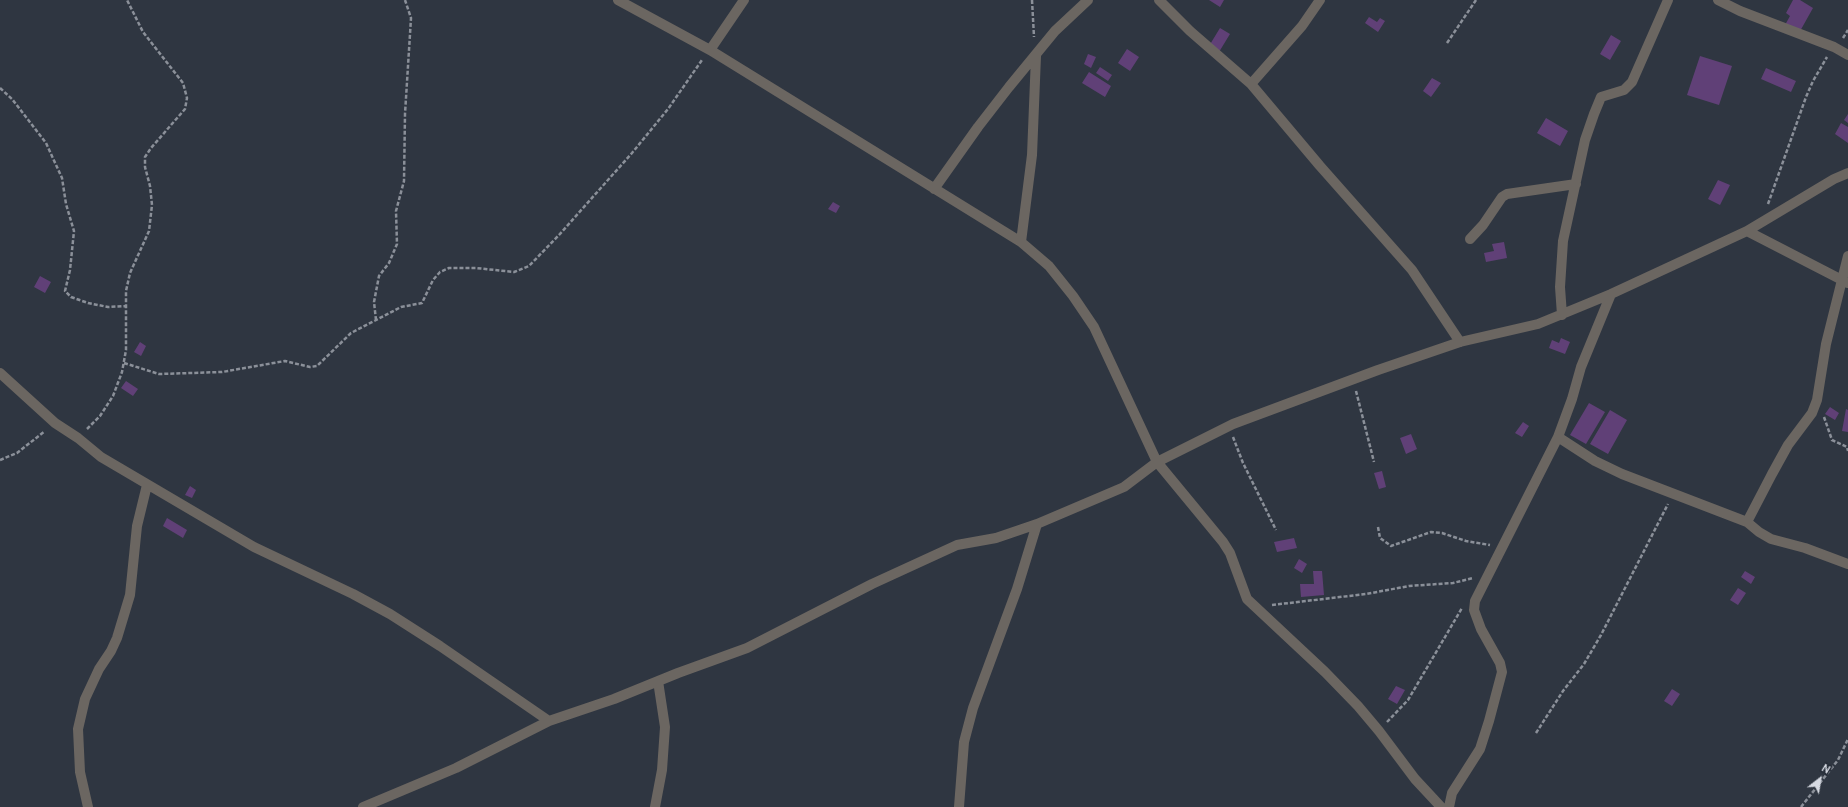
<!DOCTYPE html>
<style>
body{margin:0}
#map{position:relative;width:1848px;height:807px;overflow:hidden;background:#2f3641;font-family:Cabin,sans-serif}
canvas{display:block}
.north{position:absolute;left:1800px;top:759px;width:40px;height:40px;-webkit-text-stroke:3px #252c37;paint-order:stroke;rotate:31deg;font-size:11px;font-weight:700;line-height:16px;text-align:center;color:#d6dae2}
.north::after{content:'';display:block;margin:auto;width:14px;height:18px;background:#d6dae2;clip-path:polygon(50% 0,100% 100%,50% 72%,0 100%)}
</style>
<div id="map">
<canvas width="1848" height="807"></canvas>
<div class="north">N</div>
</div>
<script>
const g = document.querySelector('canvas').getContext('2d');
g.lineJoin = 'round';
function paint(path, color) { g.fillStyle = color; g.fill(path, 'evenodd'); }
const toPath = rows => new Path2D(rows.map(r => 'M' + r).join(''));
function stroke(path, color, width, dash) { g.strokeStyle = color; g.lineWidth = width; g.lineCap = dash ? 'butt' : 'round'; g.setLineDash(dash || []); g.stroke(path); }
paint(toPath([
 [1209,0,1224,0,1220,7],
 [1793,0,1800,0,1813,8,1799,33,1785,25,1790,16,1786,13],
 [1369,17,1377,22,1380,18,1385,21,1378,32,1365,23],
 [1220,28,1230,34,1219,52,1209,46],
 [1611,35,1621,41,1610,60,1600,54],
 [1127,49,1139,57,1130,71,1118,63],
 [1088,54,1096,57,1091,68,1084,64],
 [1700,56,1732,66,1719,105,1687,95],
 [1100,67,1112,75,1108,81,1096,73],
 [1766,68,1796,81,1791,92,1761,79],
 [1089,72,1111,86,1105,97,1082,83],
 [1432,78,1441,83,1431,97,1423,91],
 [1848,114,1848,123,1844,120],
 [1546,118,1568,131,1560,146,1537,133],
 [1841,123,1848,127,1848,143,1835,134],
 [1718,180,1730,185,1720,205,1708,199],
 [833,202,840,206,836,213,828,209],
 [1504,242,1507,258,1486,262,1484,253,1494,251,1492,244],
 [40,276,51,282,45,293,34,287],
 [1561,338,1570,342,1565,354,1549,348,1552,340,1559,343],
 [140,342,146,346,141,356,134,352],
 [126,381,138,389,133,396,121,388],
 [1589,403,1605,412,1586,444,1570,435],
 [1830,407,1839,413,1835,420,1825,414],
 [1846,409,1848,410,1848,432,1842,431],
 [1610,410,1627,420,1608,454,1590,444],
 [1523,422,1529,426,1522,437,1515,433],
 [1411,434,1417,449,1406,454,1400,438],
 [1382,471,1386,487,1379,489,1374,473],
 [190,486,196,490,192,498,185,495],
 [167,518,187,530,183,538,163,526],
 [1294,538,1297,548,1277,552,1274,542],
 [1299,559,1307,564,1302,573,1294,568],
 [1313,571,1322,571,1324,595,1301,597,1300,584,1314,584],
 [1745,571,1755,577,1751,584,1741,577],
 [1738,588,1746,593,1738,605,1730,600],
 [1396,686,1405,690,1397,704,1388,699],
 [1672,689,1680,694,1672,706,1664,701]
]), '#604077');
stroke(toPath([
 [1032,0,1034,37],
 [1843,38,1848,30],
 [1447,43,1476,0],
 [0,88,12,99,46,143,62,178,66,204,74,231,70,270,65,291,71,297,88,303,108,307,126,306],
 [1768,204,1806,97,1813,81,1827,57],
 [376,320,374,302,379,276,389,263,397,244,396,211,404,181,405,114,411,18,405,0],
 [124,363,159,374,222,372,285,361,310,367,317,366,351,333,401,307,422,303,433,280,440,272,449,268,476,268,514,272,529,266,559,235,632,153,668,109,702,60],
 [1356,391,1374,462],
 [1824,417,1832,440,1847,447,1848,451],
 [87,429,100,416,113,396,122,372,126,350,126,291,130,273,149,231,152,205,150,186,145,167,145,157,151,148,185,109,187,98,183,83,143,32,127,0],
 [1233,437,1243,463,1276,530],
 [0,460,17,453,45,431],
 [1378,527,1380,538,1391,546,1431,532,1442,533,1466,541,1490,545],
 [1272,605,1366,594,1409,586,1453,583,1473,578],
 [1387,722,1408,700,1462,608],
 [1536,733,1563,691,1584,664,1601,635,1668,504],
 [1801,807,1838,760,1848,739]
]), '#8b9099', 2.5, [4, 2]);
stroke(toPath([
 [618,0,710,50,1021,242,1049,266,1073,296,1094,327,1157,462,1223,542,1230,553,1247,599,1325,672,1358,706,1379,731,1415,779,1441,807],
 [1159,0,1190,31,1251,84,1320,166,1412,270,1460,342],
 [1718,0,1740,11,1834,47,1848,55],
 [710,50,744,0],
 [1251,84,1302,26,1320,0],
 [934,189,978,127,1009,87,1055,31,1088,0],
 [1747,231,1848,283],
 [1470,239,1483,225,1502,197,1507,194,1576,184],
 [1021,242,1032,155,1036,56],
 [1562,315,1560,287,1563,241,1585,140,1594,114,1601,97,1624,90,1632,82,1668,0],
 [0,373,55,423,78,438,101,457,254,547,353,594,390,614,440,646,549,721],
 [1558,437,1595,461,1622,474,1747,522,1759,532,1771,539,1805,548,1848,564],
 [1747,522,1772,474,1788,445,1812,413,1817,400,1826,344,1848,256],
 [88,807,80,772,78,729,85,699,99,669,111,651,117,638,130,595,137,526,147,485],
 [363,807,456,768,549,721,614,699,678,673,747,648,872,584,957,545,996,538,1037,524,1124,487,1157,462,1233,424,1378,370,1460,342,1538,324,1611,294,1747,231,1834,179,1848,173],
 [655,807,662,770,665,727,658,681],
 [959,807,964,742,973,708,1017,589,1037,524],
 [1449,807,1452,793,1480,749,1489,721,1502,672,1500,663,1481,629,1474,610,1475,601,1558,437,1572,399,1581,367,1611,294]
]), '#6b6661', 10);
</script>
